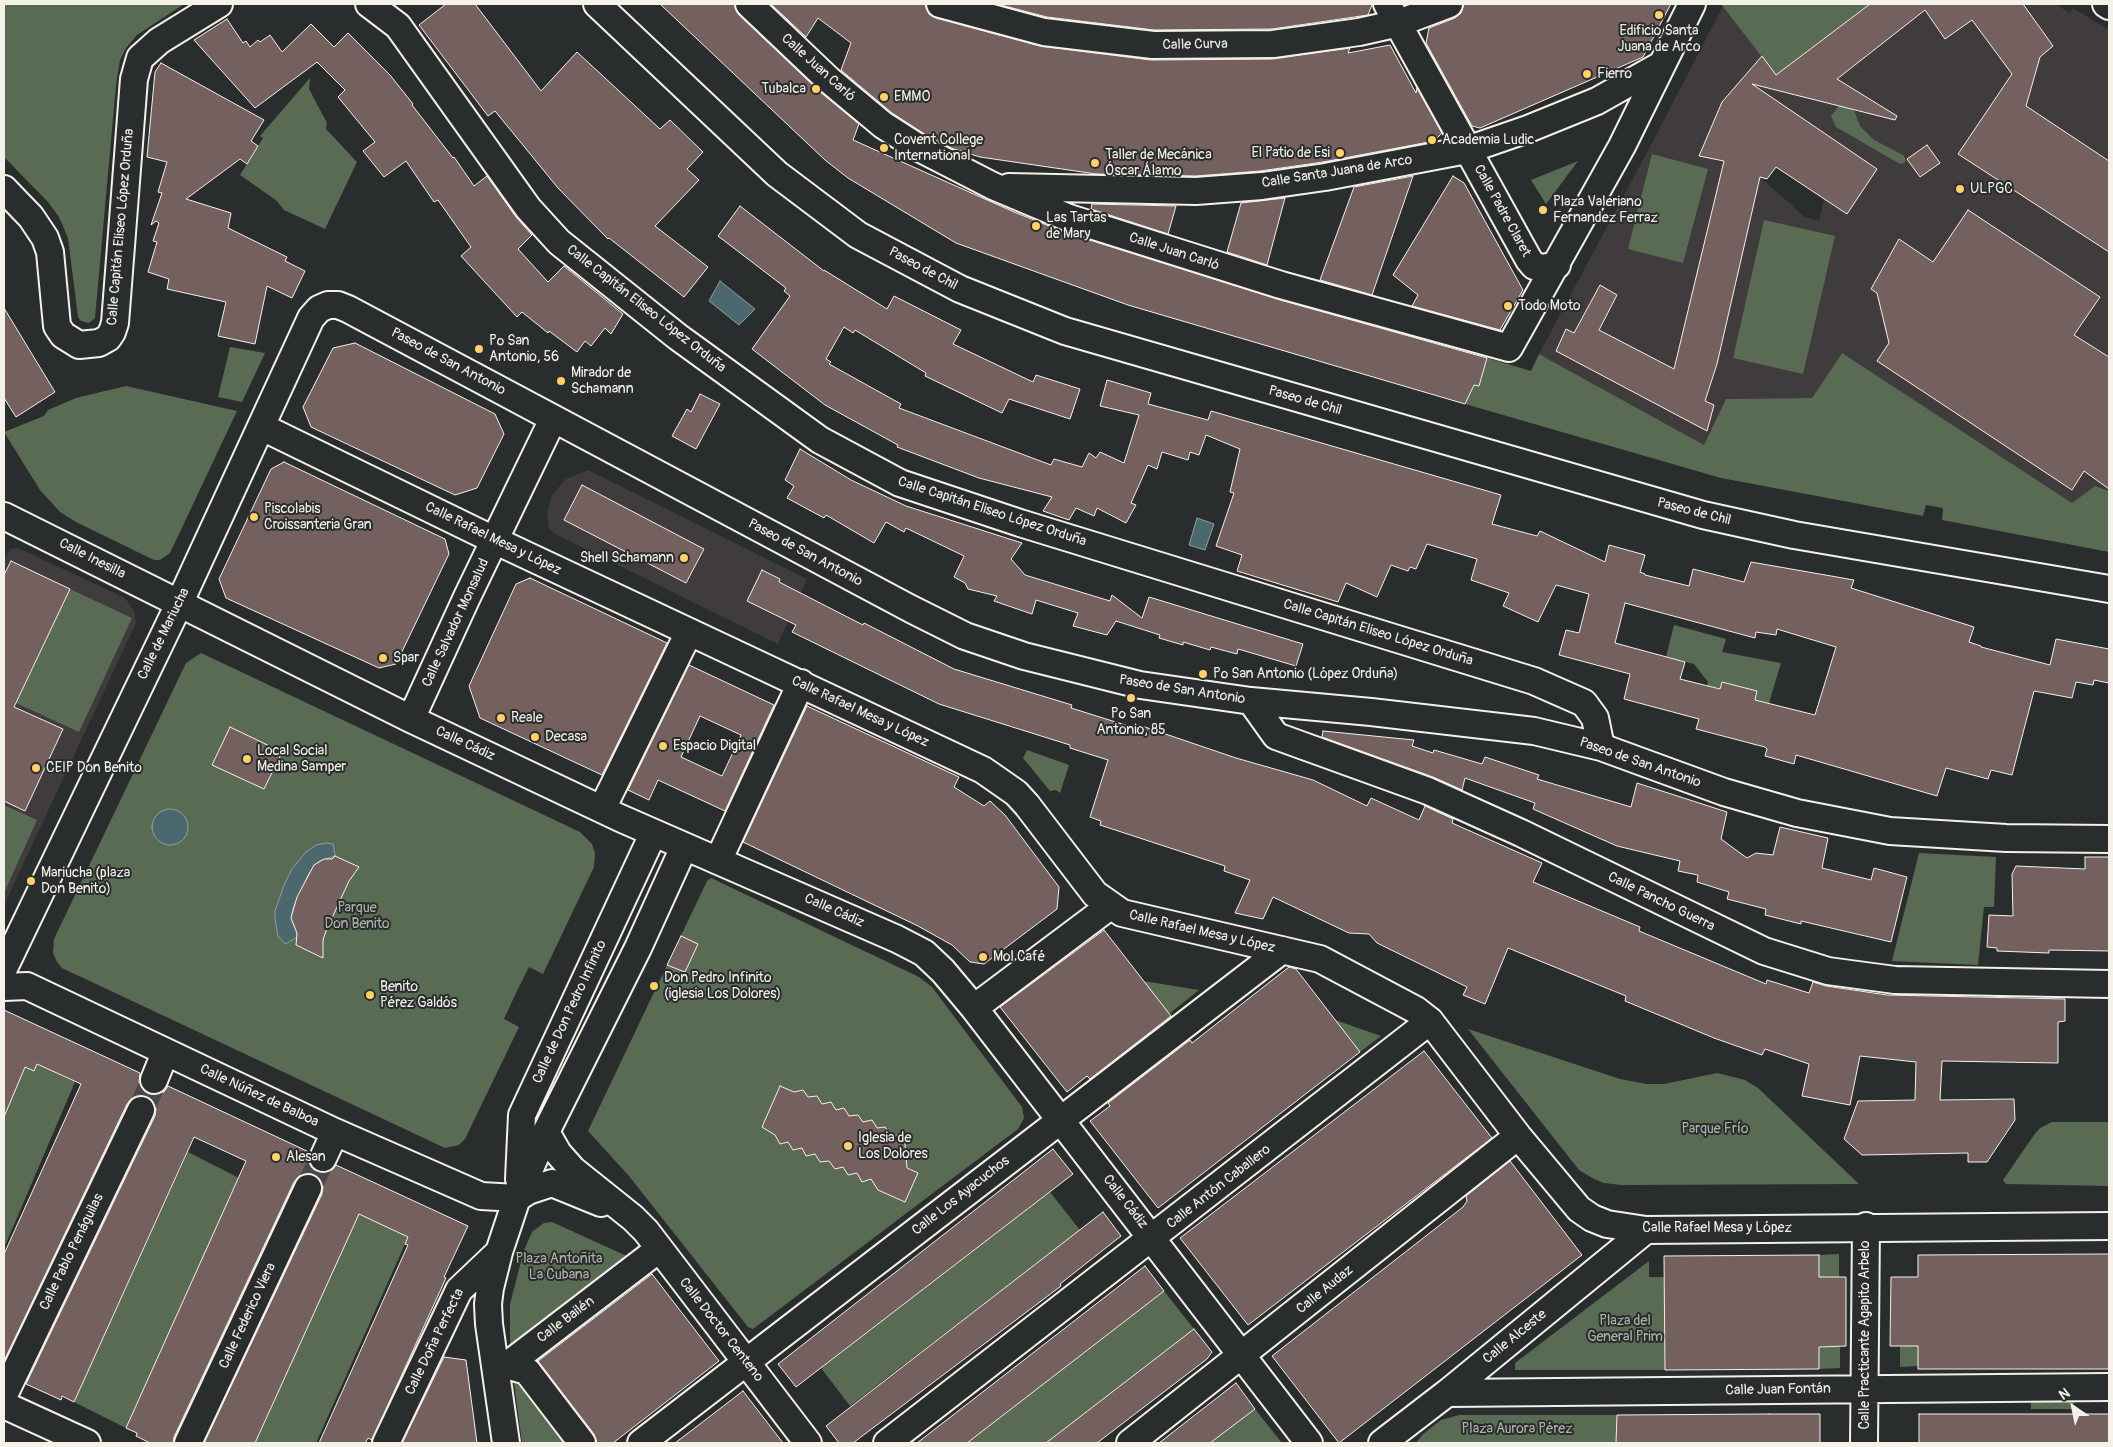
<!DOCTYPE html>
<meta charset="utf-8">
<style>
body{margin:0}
#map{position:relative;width:2113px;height:1447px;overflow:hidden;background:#2a2d2e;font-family:Pangolin,sans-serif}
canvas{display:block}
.frame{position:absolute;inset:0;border:5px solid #f4f1e8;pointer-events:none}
.north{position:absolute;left:2048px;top:1382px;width:50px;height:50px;-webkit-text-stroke:4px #2a2d2e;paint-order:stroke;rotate:326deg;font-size:14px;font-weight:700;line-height:20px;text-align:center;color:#f4f1e8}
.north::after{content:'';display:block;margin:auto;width:18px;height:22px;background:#f4f1e8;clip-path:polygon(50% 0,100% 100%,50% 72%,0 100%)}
</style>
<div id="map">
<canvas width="2113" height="1447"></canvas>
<div class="frame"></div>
<div class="north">N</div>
</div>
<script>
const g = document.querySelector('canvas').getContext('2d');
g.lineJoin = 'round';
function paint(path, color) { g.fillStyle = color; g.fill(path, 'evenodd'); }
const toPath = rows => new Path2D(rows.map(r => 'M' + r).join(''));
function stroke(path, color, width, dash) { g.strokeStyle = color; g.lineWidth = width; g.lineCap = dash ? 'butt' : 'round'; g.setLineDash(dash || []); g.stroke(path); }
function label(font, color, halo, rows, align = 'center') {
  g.font = font + ' Pangolin,sans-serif'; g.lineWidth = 4; g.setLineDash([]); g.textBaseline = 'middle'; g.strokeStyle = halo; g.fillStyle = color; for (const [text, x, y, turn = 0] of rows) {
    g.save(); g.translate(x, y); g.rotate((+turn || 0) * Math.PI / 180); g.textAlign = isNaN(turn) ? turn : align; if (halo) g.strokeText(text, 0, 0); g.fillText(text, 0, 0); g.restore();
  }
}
paint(toPath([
 [1724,4,2055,4,2070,13,2073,8,2109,30,2109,491,2095,486,2072,503,1842,353,1812,398,1726,399,1704,445,1539,354,1652,143],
 [1776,167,1824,199,1819,221,1805,217,1761,178,1767,179],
 [588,470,807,579,778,644,553,533,549,528,547,514,552,495,566,479],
 [18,548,125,598,134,611,136,623,4,905,4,559,10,549]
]), '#403c3d');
paint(toPath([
 [4,4,184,4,137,35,126,48,120,60,116,85,95,318,89,323,81,321,78,317,68,238,59,217,48,202,4,157],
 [1721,4,1870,4,1776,75],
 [310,78,309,89,327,123,326,129,357,162,325,229,284,210,277,201,240,175,263,138,260,136],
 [1849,93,1846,105,1854,110,1860,126,1874,140,1903,155,1906,160,1904,163,1900,164,1836,127,1831,116],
 [1652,154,1708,169,1683,263,1628,249],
 [1578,161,1546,204,1531,180],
 [1764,220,1835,236,1803,374,1733,358],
 [230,347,265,353,242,402,218,397],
 [1842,353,2072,503,2095,486,2109,491,2109,552,1942,520,1943,508,1926,505,1923,516,1721,478,1465,404,1474,385,1479,386,1487,358,1531,371,1539,354,1704,445,1726,399,1812,398],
 [126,386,237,411,170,553,160,560,154,560,76,522,60,512,40,490,4,432,44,416,48,410,76,398],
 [70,589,132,618,79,732,16,703],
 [1674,625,1726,639,1722,652,1781,663,1756,746,1749,743,1758,710,1753,708,1757,691,1722,682,1720,689,1707,686,1708,682,1694,664,1666,657],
 [201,653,580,832,592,844,595,853,594,867,543,974,529,967,516,993,504,1019,519,1027,465,1139,459,1145,445,1148,62,968,57,962,53,953,54,939,186,663],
 [1027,750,1069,765,1060,793,1056,790,1050,791,1023,758],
 [4,805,37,820,4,893],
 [1919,853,1996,857,1994,907,1984,907,1978,965,1892,961],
 [711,878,919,977,932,987,1022,1107,1024,1118,1018,1129,753,1329,748,1327,629,1176,588,1131,707,881],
 [1143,981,1199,990,1169,1014],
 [1335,1020,1381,1036,1360,1052],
 [1468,1029,1620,1079,1647,1084,1664,1084,1717,1073,1745,1080,1758,1088,1859,1184,1621,1185,1604,1183,1594,1179,1579,1170],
 [37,1064,75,1082,4,1248,4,1107,22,1065],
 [2052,1122,2109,1122,2109,1186,2006,1184,2003,1180,2034,1135,2040,1128],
 [188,1152,239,1178,126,1428,74,1402],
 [1050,1192,1080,1230,850,1406,821,1368],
 [358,1213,408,1237,405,1244,316,1443,255,1443],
 [552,1222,629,1257,510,1349,510,1304,524,1250,532,1232,544,1223],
 [1839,1254,1839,1277,1819,1277,1819,1255],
 [1649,1261,1649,1277,1664,1277,1665,1370,1515,1370,1515,1363],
 [1164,1291,1194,1329,1082,1416,1046,1443,967,1443],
 [1840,1346,1840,1368,1819,1369,1819,1347],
 [1900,1346,1918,1346,1918,1366,1900,1367],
 [519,1377,579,1443,522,1443,514,1383],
 [2031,1400,2074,1400,2074,1409,2031,1409],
 [1255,1409,1282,1443,1210,1443],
 [1459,1415,1617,1415,1616,1443,1416,1443,1423,1434,1441,1420]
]), '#5a6b54');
const water = toPath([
 [720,281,755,309,739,325,709,301,720,281],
 [1197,518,1214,524,1205,550,1189,545,1197,518],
 '152 827a18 18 0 1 1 36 0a18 18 0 1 1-36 0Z',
 [326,843,333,844,335,856,319,861,309,873,293,908,291,918,297,934,296,938,285,944,278,936,275,920,275,911,284,885,292,869,306,852,316,845,326,843]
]);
paint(water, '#4b686f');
stroke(water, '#8f9f9f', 1);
const building = toPath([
 [446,4,475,4,541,91,577,52,660,129,670,120,703,152,687,169,699,180,655,226,708,267,684,297,609,238,608,239,558,188,495,111,488,116,419,25,446,4],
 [660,4,734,4,739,15,819,91,859,124,853,140,1014,212,1064,232,1277,299,1487,358,1479,386,1474,385,1465,404,1128,305,956,243,848,178,825,160,660,4],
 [771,4,925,4,929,14,936,18,1040,46,1151,60,1273,59,1350,48,1348,53,1390,45,1416,93,1417,88,1442,133,1434,141,1429,142,1323,162,1260,171,1196,176,1096,174,980,157,951,148,926,135,892,113,841,70,851,43,818,18,806,37,771,4],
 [997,4,1372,4,1372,5,1368,15,1272,29,1154,30,1047,17,997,4],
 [1464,4,1671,4,1643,57,1480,128,1472,126,1426,43,1429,28,1455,18,1461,13,1464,4],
 [1870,4,2023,4,2053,46,2040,57,2026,106,2109,161,2109,252,1958,154,2012,74,1972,20,1945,39,1925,10,1837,79,1897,116,1895,120,1752,84,1877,169,1847,214,1776,167,1767,179,1760,177,1717,364,1705,401,1714,405,1707,431,1556,351,1566,329,1574,333,1600,285,1617,295,1599,330,1674,369,1724,161,1699,156,1722,102,1762,56,1776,75,1870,4],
 [227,19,243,43,246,41,250,47,258,40,260,42,270,35,282,52,311,24,334,47,348,33,390,75,413,104,412,105,453,158,454,157,474,186,487,176,516,217,532,235,518,249,548,282,564,266,623,314,611,334,605,328,591,346,585,341,577,352,549,331,548,333,522,312,517,317,461,256,471,247,438,200,434,202,406,161,384,177,363,151,375,142,338,97,345,90,317,62,255,108,194,40,227,19],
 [161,63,264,120,251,141,258,146,247,164,240,159,186,199,231,213,228,228,287,257,285,261,305,271,292,298,267,286,255,344,218,336,226,302,167,289,169,279,148,272,157,242,153,241,159,223,156,221,151,225,162,193,158,192,167,162,147,157,155,72,161,63],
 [1927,145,1940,163,1920,177,1907,159,1927,145],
 [1413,176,1372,295,1320,280,1354,187,1413,176],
 [1453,176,1464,183,1523,290,1500,330,1412,306,1418,295,1393,275,1453,176],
 [1285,198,1267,265,1227,252,1241,203,1285,198],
 [1092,204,1176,206,1168,234,1091,209,1092,204],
 [740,206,824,271,824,270,887,309,894,296,961,330,953,344,1033,382,1036,375,1080,389,1070,419,1009,399,1002,413,925,376,926,373,855,330,853,333,844,327,826,359,831,362,829,364,901,404,899,408,1051,465,1054,459,1082,467,1089,453,1096,458,1100,452,1124,463,1139,415,1100,406,1107,380,1151,393,1148,404,1208,420,1211,411,1501,495,1492,524,1537,536,1540,531,1605,562,1609,545,1645,555,1640,572,1645,574,1645,575,1689,586,1693,569,1744,582,1751,562,1854,580,1851,588,1974,627,1969,642,1981,646,1981,647,2050,665,2056,639,2109,649,2109,683,2094,680,2093,685,2076,682,2072,698,2034,691,2012,775,1991,770,1988,779,1946,768,1937,796,1796,755,1794,764,1765,756,1767,749,1765,747,1696,729,1699,719,1624,699,1630,674,1559,655,1566,630,1579,633,1589,594,1556,585,1538,622,1503,606,1509,593,1471,580,1477,559,1427,544,1416,569,1410,567,1408,571,1391,565,1377,597,1346,583,1338,602,1237,571,1242,555,1216,546,1234,493,1230,492,1240,449,1206,435,1199,455,1190,452,1188,460,1162,452,1157,469,1148,465,1131,503,1136,505,1126,523,1097,508,1094,516,1076,508,1069,520,1043,511,1052,497,979,478,897,447,898,445,825,405,752,349,790,296,784,291,786,288,718,236,740,206],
 [1625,603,1755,638,1756,632,1776,635,1777,629,1836,647,1815,715,1755,700,1757,691,1722,682,1720,689,1680,679,1685,662,1615,643,1625,603],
 [1968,210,2100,297,2074,335,2109,357,2109,489,2084,471,2072,490,1877,361,1889,343,1877,293,1871,289,1899,239,1933,262,1968,210],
 [4,308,55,392,16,417,4,398,4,308],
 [355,343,495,414,504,434,477,488,455,495,311,427,303,407,333,348,355,343],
 [700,394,720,404,696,449,672,436,687,409,691,412,700,394],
 [800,449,851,480,906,506,1022,543,1011,559,1025,575,1110,601,1112,595,1142,618,1149,597,1303,644,1296,666,1238,649,1237,654,1211,647,1210,650,1183,642,1183,645,1159,638,1160,635,1116,621,1107,635,1073,626,1078,613,1036,600,1032,614,994,601,997,596,968,589,965,583,954,577,964,556,906,528,904,532,886,522,874,543,826,515,824,518,787,498,794,486,785,480,800,449],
 [284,462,445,539,449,554,396,664,379,668,226,598,219,579,271,469,284,462],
 [582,485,704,549,686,583,564,520,582,485],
 [11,561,70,589,14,707,63,729,25,811,4,801,4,575,11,561],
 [762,570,780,579,779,582,863,625,864,623,954,669,1072,705,1071,708,1138,729,1139,725,1236,758,1313,780,1367,806,1371,798,1419,820,1425,806,1453,819,1452,823,1542,863,1533,882,1640,927,1639,931,1766,984,1767,980,1809,993,1813,982,1826,986,1887,995,2065,999,2065,1021,2058,1022,2058,1063,1942,1061,1940,1100,2014,1099,2015,1120,1987,1162,1968,1162,1968,1153,1862,1155,1844,1139,1858,1101,1915,1100,1916,1062,1860,1056,1850,1105,1802,1096,1809,1064,1765,1049,1762,1055,1714,1038,1625,1001,1626,996,1508,948,1485,1004,1463,995,1467,987,1377,943,1369,934,1349,933,1273,897,1263,919,1235,913,1250,880,1224,871,1225,866,1100,825,1101,821,1090,817,1108,760,1070,748,1070,745,939,704,792,632,796,625,747,601,762,570],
 [530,578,667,643,602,775,480,718,469,686,516,584,530,578],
 [689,665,774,705,725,811,658,780,649,800,628,790,689,665],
 [700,716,741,735,722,776,681,757,700,716],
 [807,706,959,777,954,787,984,806,990,801,1005,815,1059,887,1057,909,984,964,970,962,952,945,918,926,743,842,807,706],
 [230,727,282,752,264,789,212,765,230,727],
 [1323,731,1414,740,1412,746,1433,753,1434,750,1482,764,1485,757,1539,775,1537,779,1631,807,1637,783,1727,812,1721,839,1747,858,1756,853,1773,855,1780,827,1828,838,1822,868,1871,880,1874,868,1907,877,1891,942,1801,921,1801,924,1765,915,1766,909,1727,899,1729,892,1697,882,1698,875,1678,871,1680,861,1617,846,1533,809,1535,803,1465,778,1462,790,1433,777,1322,737,1323,731],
 [335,856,359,867,349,881,326,931,323,940,323,958,296,945,297,933,291,918,297,897,314,865,324,859,332,859,335,856],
 [2085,857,2109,857,2109,951,2049,950,2049,953,1997,951,1997,948,1987,947,1989,915,2013,916,2012,874,2016,866,2085,869,2085,857],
 [1104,930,1171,1016,1090,1079,1087,1076,1067,1092,1000,1007,1104,930],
 [681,936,698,944,685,972,667,965,681,936],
 [1289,967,1296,969,1360,1052,1158,1208,1090,1121,1110,1106,1108,1103,1190,1040,1192,1043,1289,967],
 [4,1010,140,1073,139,1083,142,1090,148,1094,157,1095,164,1092,168,1086,309,1152,308,1160,311,1167,316,1171,325,1173,332,1170,336,1165,468,1226,444,1277,446,1278,372,1440,368,1438,365,1443,319,1443,408,1245,405,1244,408,1237,359,1214,255,1443,204,1443,322,1194,323,1187,321,1180,315,1175,307,1173,300,1175,294,1182,174,1437,173,1443,150,1443,136,1436,137,1433,126,1428,246,1161,194,1137,74,1402,62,1396,61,1400,26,1384,155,1116,156,1109,154,1102,147,1096,139,1095,133,1097,127,1104,4,1361,4,1254,81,1084,37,1064,34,1071,25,1067,4,1117,4,1010],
 [1424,1051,1492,1138,1248,1325,1180,1238,1424,1051],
 [780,1086,794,1092,803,1090,808,1097,817,1096,822,1104,831,1102,836,1110,844,1108,849,1116,858,1115,863,1122,872,1120,877,1128,885,1127,891,1136,904,1134,907,1168,918,1173,905,1202,878,1190,871,1179,862,1182,857,1173,848,1175,843,1167,835,1169,829,1161,820,1162,815,1154,806,1156,802,1148,793,1150,788,1142,780,1144,775,1135,762,1127,780,1086],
 [1053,1149,1073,1174,796,1387,778,1364,1053,1149],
 [1510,1161,1582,1255,1339,1443,1272,1356,1463,1207,1467,1201,1466,1196,1510,1161],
 [1103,1212,1121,1236,1060,1284,1061,1286,853,1443,839,1443,826,1426,1103,1212],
 [2109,1254,2109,1369,1918,1369,1918,1346,1890,1346,1891,1277,1918,1277,1918,1255,2109,1254],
 [1819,1255,1819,1277,1846,1277,1846,1346,1819,1347,1819,1369,1665,1370,1664,1256,1819,1255],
 [1145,1266,1164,1291,967,1443,917,1443,1145,1266],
 [652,1274,719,1361,613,1443,597,1443,594,1434,538,1361,652,1274],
 [1194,1329,1212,1352,1207,1359,1097,1443,1046,1443,1194,1329],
 [444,1357,466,1360,477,1443,402,1443,444,1357],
 [1236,1383,1255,1409,1210,1443,1159,1443,1236,1383],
 [743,1391,783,1443,675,1443,700,1424,743,1391],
 [1769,1414,1820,1414,1820,1443,1616,1443,1617,1415,1769,1414],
 [1919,1414,2109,1414,2109,1443,1919,1443,1919,1414]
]);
paint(building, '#73605f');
stroke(building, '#f4f1e8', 1);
stroke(toPath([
 [141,1110,154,1080],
 [308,1188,323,1158]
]), '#484a4a', 26, [26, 13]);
const minor = toPath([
 [369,4,398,26,528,208,559,242,678,337,820,440,900,483,1020,523,1534,681,1584,703,1595,718,1601,747],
 [597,4,777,174,858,235,960,289,1065,331,1703,515,1794,535,2109,589],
 [749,4,829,80,883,125,919,148,993,186,1069,218,1281,285,1509,348,1622,146,1692,4],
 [940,4,1044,32,1153,45,1273,44,1359,32,1399,23,1449,4],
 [1387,4,1529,260,1534,266,1543,268,1557,265],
 [2106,4,2109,6],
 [1009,187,1196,191,1262,186,1325,177,1467,150,1528,129,1597,101,1661,65],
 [4,189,31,217,45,238,50,252,57,326,63,335,79,345,99,343,108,338,112,332,115,323,134,79,140,58,159,41,219,4],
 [262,427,494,540,983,770,1016,793,1027,805,1095,894,1122,913,1320,959,1416,1010,1430,1021,1518,1136,1579,1209,1592,1218,1607,1224,1646,1230,2109,1226],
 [4,516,411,719,620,818,897,939,924,953,943,971,974,1008,1309,1443],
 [1251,701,1276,736,1428,791,1521,833,1764,951,1828,971,1895,980,2109,984],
 [411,719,467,597,553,419],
 [602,809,689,632],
 [718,861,801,683],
 [4,968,179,604,311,318,319,309,328,305,338,305,348,309,911,609,965,636,1024,656,1140,685,1251,701,1371,712,1534,731,1601,747,1724,792,1797,813,1890,831,2006,838,2109,839],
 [4,987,27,986,335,1132,481,1196,517,1198],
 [974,1008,1110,906],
 [154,1080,165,1053],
 [546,1132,558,1153,573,1170,633,1218,646,1231,808,1443],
 [323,1158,335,1132],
 [519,1179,522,1115,653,834],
 [517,1198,528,1191,552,1183,601,1203],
 [506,1365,527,1371,582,1443],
 [497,1373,659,1249],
 [1447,1393,2109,1387],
 [4,1395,141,1110],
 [4,1405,87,1443],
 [188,1443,308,1188],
 [386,1443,459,1290,499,1252],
 [506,1443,489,1324,488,1304,490,1288,499,1252,517,1198,546,1132,638,948,684,847],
 [641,1443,1282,950],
 [887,1443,1430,1021],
 [1130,1443,1518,1136],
 [1382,1443,1447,1393,1646,1230],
 [1864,1443,1866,1226]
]);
stroke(minor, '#f4f1e8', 30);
stroke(minor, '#2a2d2e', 26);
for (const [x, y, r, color] of [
 [1659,15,5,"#ffd166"],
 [1587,74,5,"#ffd166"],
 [816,89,5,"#ffd166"],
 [884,97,5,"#ffd166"],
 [1432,140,5,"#ffd166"],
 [884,148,5,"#ffd166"],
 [1340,153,5,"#ffd166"],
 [1095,163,5,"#ffd166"],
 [1960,189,5,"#ffd166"],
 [1543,210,5,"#ffd166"],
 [1036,226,5,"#ffd166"],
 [1508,306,5,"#ffd166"],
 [479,349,5,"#ffd166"],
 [561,381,5,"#ffd166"],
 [254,517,5,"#ffd166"],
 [684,558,5,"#ffd166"],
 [383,658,5,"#ffd166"],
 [1203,674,5,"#ffd166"],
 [1131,698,5,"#ffd166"],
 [501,718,5,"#ffd166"],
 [535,737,5,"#ffd166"],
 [663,746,5,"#ffd166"],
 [247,759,5,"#ffd166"],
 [36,768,5,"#ffd166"],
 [31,881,5,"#ffd166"],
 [983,957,5,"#ffd166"],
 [654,986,5,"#ffd166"],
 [370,995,5,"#ffd166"],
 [848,1146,5,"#ffd166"],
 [276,1157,5,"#ffd166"]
]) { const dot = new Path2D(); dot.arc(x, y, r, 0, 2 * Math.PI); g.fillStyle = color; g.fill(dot); stroke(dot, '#2a2d2e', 2); }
label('14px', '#f4f1e8', '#2a2d2e', [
 ["Edificio Santa",1659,31,"center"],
 ["Juana de Arco",1659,47,"center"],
 ["Fierro",1597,74],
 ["Tubalca",806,89,"right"],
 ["EMMO",894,97],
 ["Covent College",894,140],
 ["International",894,156],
 ["Academia Ludic",1442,140],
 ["El Patio de Esi",1330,153,"right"],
 ["Taller de Mecánica",1105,155],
 ["Óscar Álamo",1105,171],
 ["ULPGC",1970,189],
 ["Plaza Valeriano",1553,202],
 ["Fernandez Ferraz",1553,218],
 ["Las Tartas",1046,218],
 ["de Mary",1046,234],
 ["Todo Moto",1518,306],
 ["Pº San",489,341],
 ["Antonio, 56",489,357],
 ["Mirador de",571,373],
 ["Schamann",571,389],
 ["Piscolabis",264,509],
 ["Croissanteria Gran",264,525],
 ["Shell Schamann",674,558,"right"],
 ["Spar",393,658],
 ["Pº San Antonio (López Orduña)",1213,674],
 ["Pº San",1131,714,"center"],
 ["Antonio, 85",1131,730,"center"],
 ["Reale",511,718],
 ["Decasa",545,737],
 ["Espacio Digital",673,746],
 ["Local Social",257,751],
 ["Medina Samper",257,767],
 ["CEIP Don Benito",46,768],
 ["Mariucha (plaza",41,873],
 ["Don Benito)",41,889],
 ["Mol Café",993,957],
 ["Don Pedro Infinito",664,978],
 ["(iglesia Los Dolores)",664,994],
 ["Benito",380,987],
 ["Pérez Galdós",380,1003],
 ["Iglesia de",858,1138],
 ["Los Dolores",858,1154],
 ["Alesan",286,1157]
], 'left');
label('14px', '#f4f1e8', '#2a2d2e', [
 ["Calle Curva",1195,45,-1],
 ["Calle Juan Carló",818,68,42],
 ["Calle Santa Juana de Arco",1337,172,-9],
 ["Calle Padre Claret",1502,211,61],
 ["Calle Capitán Eliseo López Orduña",121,227,-85],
 ["Calle Juan Carló",1174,252,18],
 ["Paseo de Chil",923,269,28],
 ["Calle Capitán Eliseo López Orduña",646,309,38],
 ["Paseo de San Antonio",448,362,28],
 ["Paseo de Chil",1305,401,16],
 ["Calle Capitán Eliseo López Orduña",992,512,18],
 ["Paseo de Chil",1694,512,14],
 ["Calle Rafael Mesa y López",493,539,26],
 ["Paseo de San Antonio",805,553,28],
 ["Calle Inesilla",92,559,27],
 ["Calle Salvador Monsalud",456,623,-65],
 ["Calle Capitán Eliseo López Orduña",1378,633,17],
 ["Calle de Mariucha",164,634,-64],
 ["Paseo de San Antonio",1182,690,9],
 ["Calle Rafael Mesa y López",860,712,25],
 ["Calle Cádiz",465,744,25],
 ["Paseo de San Antonio",1640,763,19],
 ["Calle Pancho Guerra",1661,902,26],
 ["Calle Cádiz",834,911,24],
 ["Calle Rafael Mesa y López",1202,932,13],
 ["Calle de Don Pedro Infinito",570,1012,-65],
 ["Calle Núñez de Balboa",259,1096,25],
 ["Calle Antón Caballero",1219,1187,-38],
 ["Calle Los Ayacuchos",961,1196,-38],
 ["Calle Cádiz",1125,1202,52],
 ["Calle Rafael Mesa y López",1717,1228],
 ["Calle Pablo Penáguilas",72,1252,-64],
 ["Calle Audaz",1325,1290,-39],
 ["Calle Federico Viera",248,1316,-65],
 ["Calle Bailén",566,1320,-37],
 ["Calle Doctor Centeno",721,1330,52],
 ["Calle Practicante Agapito Arbelo",1865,1335,-90],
 ["Calle Alceste",1515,1337,-39],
 ["Calle Doña Perfecta",435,1342,-64],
 ["Calle Juan Fontán",1778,1390,-1]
]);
label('14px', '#afb5a5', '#2a2d2e', [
 ["Parque",357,908],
 ["Don Benito",357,924],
 ["Parque Frío",1715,1129],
 ["Plaza Antoñita",559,1259],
 ["La Cubana",559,1275],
 ["Plaza del",1625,1321],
 ["General Prim",1625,1337],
 ["Plaza Aurora Pérez",1517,1429]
]);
</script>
